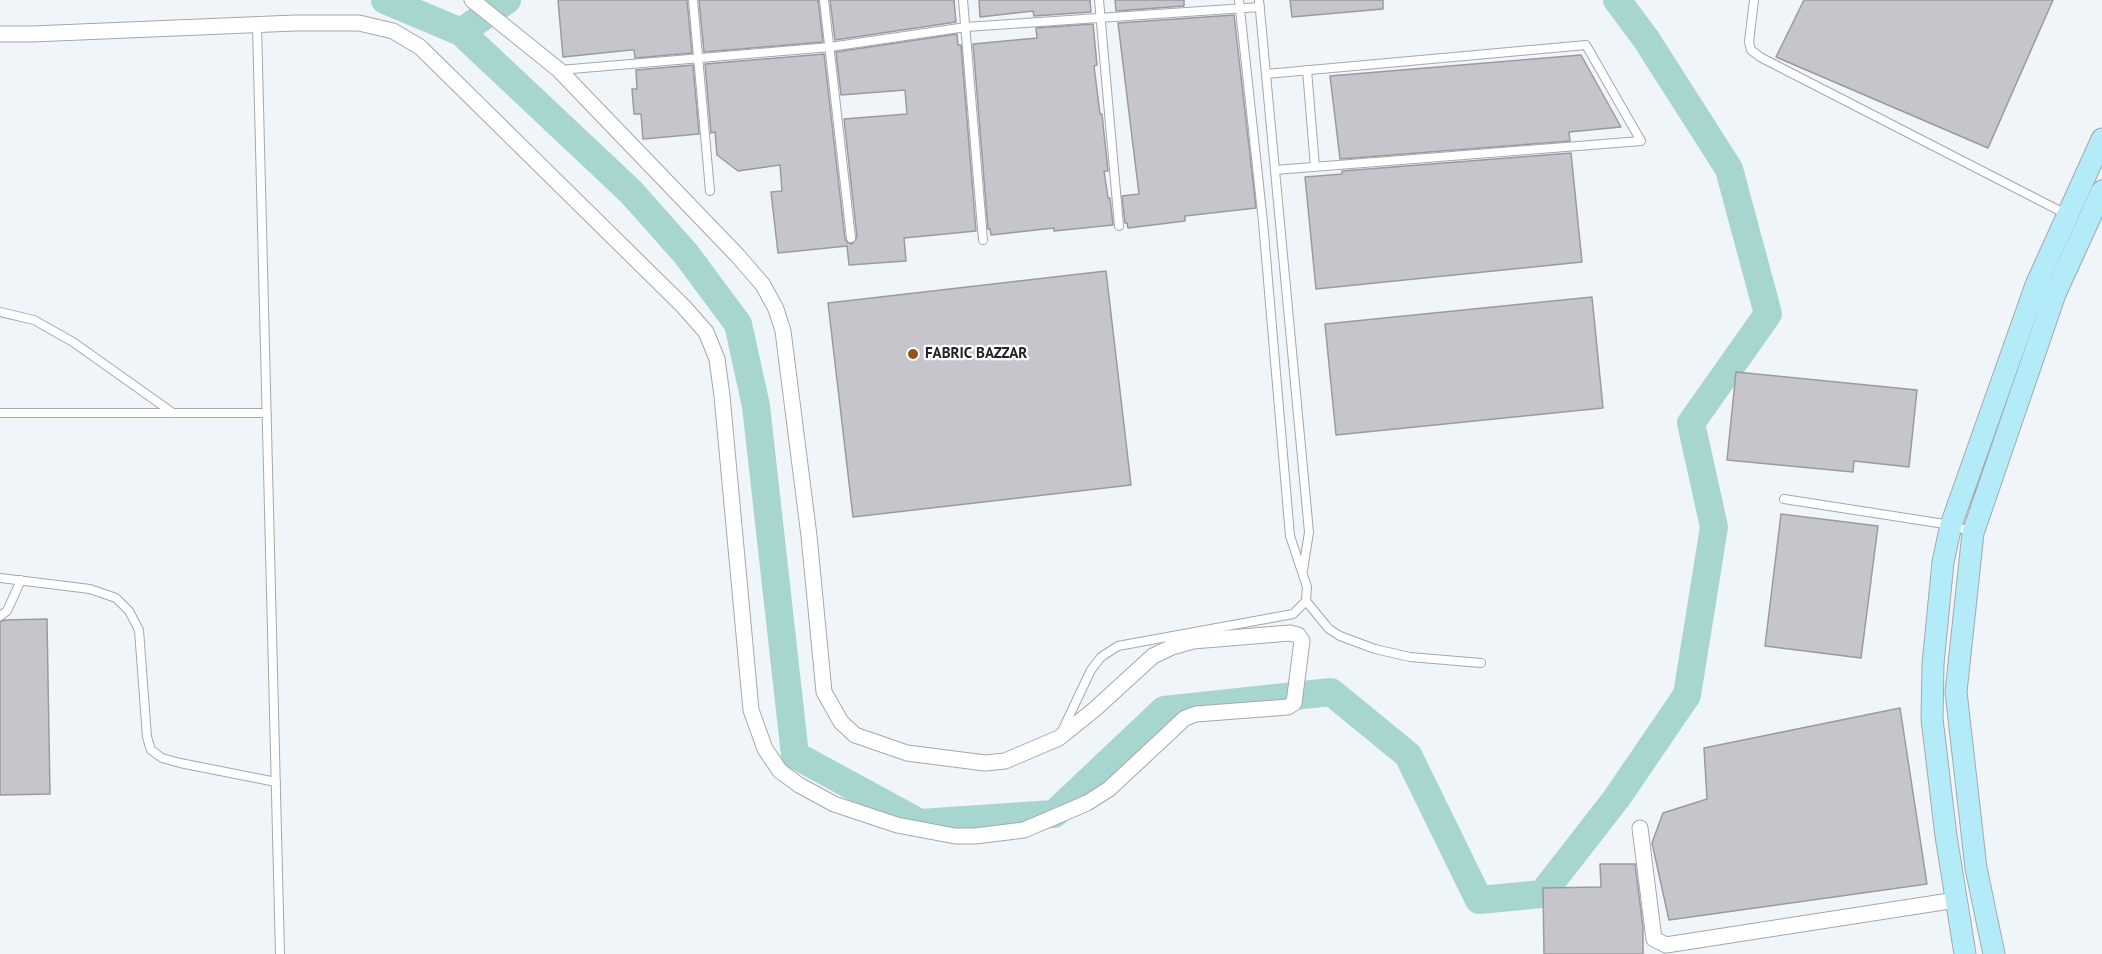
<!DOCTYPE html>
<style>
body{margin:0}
canvas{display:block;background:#f0f5fa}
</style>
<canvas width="2102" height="954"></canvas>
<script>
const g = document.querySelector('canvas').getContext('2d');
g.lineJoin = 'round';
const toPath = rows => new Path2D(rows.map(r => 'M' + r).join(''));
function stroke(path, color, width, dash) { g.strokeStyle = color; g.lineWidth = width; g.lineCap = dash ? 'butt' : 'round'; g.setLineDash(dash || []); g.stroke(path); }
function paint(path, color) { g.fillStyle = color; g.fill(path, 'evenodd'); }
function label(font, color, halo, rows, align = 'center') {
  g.font = font + ' "PT Sans",sans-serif'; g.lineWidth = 4.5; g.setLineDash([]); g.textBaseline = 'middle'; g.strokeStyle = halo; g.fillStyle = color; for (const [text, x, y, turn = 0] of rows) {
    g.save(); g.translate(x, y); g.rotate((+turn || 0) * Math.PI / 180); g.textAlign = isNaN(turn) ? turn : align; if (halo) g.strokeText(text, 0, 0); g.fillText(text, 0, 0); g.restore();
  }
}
stroke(toPath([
 [385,0,461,32,631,192,686,254,738,324,756,406,795,755,920,823,1054,814,1164,710,1331,692,1408,755,1479,900,1542,894,1616,799,1687,695,1714,527,1691,423,1768,314,1729,169,1646,39,1617,0],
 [461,32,507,0]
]), '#a7d6d1', 28);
const building = toPath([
 [558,0,687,0,692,53,635,58,634,50,631,50,563,57,558,0],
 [699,0,818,0,823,42,704,52,699,0],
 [830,0,954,0,956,22,835,40,830,0],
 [979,0,1090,0,1091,12,1034,16,1033,11,980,17,979,0],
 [1115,0,1184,0,1184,6,1116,11,1115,0],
 [1290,0,1383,0,1383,9,1292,17,1290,0],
 [1804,0,2053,0,1988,148,1776,57,1804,0],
 [1234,15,1256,208,1185,216,1185,221,1128,228,1127,223,1125,223,1122,196,1139,194,1118,23,1234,15],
 [1093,24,1097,65,1094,66,1100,114,1102,114,1108,171,1104,171,1108,198,1110,198,1113,225,1054,231,1054,228,991,235,990,229,988,229,973,44,1037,38,1036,28,1093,24],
 [957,34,958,45,961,45,976,231,904,238,906,261,849,265,847,246,778,253,771,192,782,191,780,165,738,171,717,155,715,132,711,133,705,64,824,54,845,239,848,243,852,244,857,237,844,119,907,114,905,90,841,95,836,52,957,34],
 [1581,55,1621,127,1569,132,1570,141,1340,159,1330,76,1581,55],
 [693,65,699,134,643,139,641,114,634,114,632,89,637,89,636,70,693,65],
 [1571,153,1582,262,1316,289,1305,177,1342,174,1342,171,1571,153],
 [1106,271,1131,485,853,517,828,303,1106,271],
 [1592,297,1603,408,1336,435,1325,324,1592,297],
 [1736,372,1917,390,1909,467,1854,461,1853,472,1727,460,1736,372],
 [1781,514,1878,526,1861,658,1765,646,1781,514],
 [47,619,50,794,0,795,0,622,5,620,47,619],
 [1900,708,1927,884,1669,920,1652,843,1663,813,1707,799,1704,748,1900,708],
 [1600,864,1635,864,1643,927,1643,954,1544,954,1543,888,1601,887,1600,864]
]);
paint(building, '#c5c5cb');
stroke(building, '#9a9a9f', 1.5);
const lane = toPath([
 [693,0,710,191],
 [824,0,851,238],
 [963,0,983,240],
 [1099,0,1119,226],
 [1259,0,1309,532,1303,570],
 [1754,0,1749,42,1751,50,1760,57,2066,214],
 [257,25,280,954],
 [560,70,830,47,966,27,1260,7],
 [1307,70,1315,167],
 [1266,74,1586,45,1641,141,1275,170],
 [0,312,34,320,73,342,173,413],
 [0,413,267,413],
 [1784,499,1951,525,1972,532],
 [0,578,90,589,116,598,129,611,139,630,147,737,151,750,162,758,180,763,276,782],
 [1306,601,1329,629,1340,636,1375,649,1410,657,1481,663],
 [0,616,7,611,21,580],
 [1062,731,1091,670,1101,657,1118,646,1293,614,1306,601,1307,587,1290,536,1263,222,1239,0]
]);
const street = toPath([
 [0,34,32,34,295,23,359,23,393,31,420,47,683,306,706,332,717,359,722,396,751,710,765,749,780,771,799,785,834,804,897,825,955,836,975,836,1024,830,1087,803,1109,789,1185,718,1196,714,1288,707,1294,703,1302,641,1298,635,1290,633,1193,641,1172,647,1153,656,1095,709,1059,738,1005,761,985,763,907,753,855,735,841,722,824,692,809,536,783,331,776,309,763,285,737,255,559,70,472,0],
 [1640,828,1654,939,1666,945,1956,900]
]);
const secondary = toPath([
 [1965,954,1946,836,1932,719,1933,664,1943,562,1951,525,2036,285,2102,139],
 [1994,954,1976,868,1956,692,1973,533,2055,294,2102,191]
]);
stroke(lane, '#a4a8ad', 10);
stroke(street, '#a4a8ad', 17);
stroke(secondary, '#a4a8ad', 23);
stroke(lane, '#fff', 8);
stroke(street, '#fff', 15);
stroke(secondary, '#b4ebf8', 21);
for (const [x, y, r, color] of [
 [913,354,6,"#92541a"]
]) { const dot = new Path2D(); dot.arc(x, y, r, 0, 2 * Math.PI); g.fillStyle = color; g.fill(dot); stroke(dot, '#fff', 2); }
label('bold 15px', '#212325', '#fff', [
 ["FABRIC BAZZAR",925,354]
], 'left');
</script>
